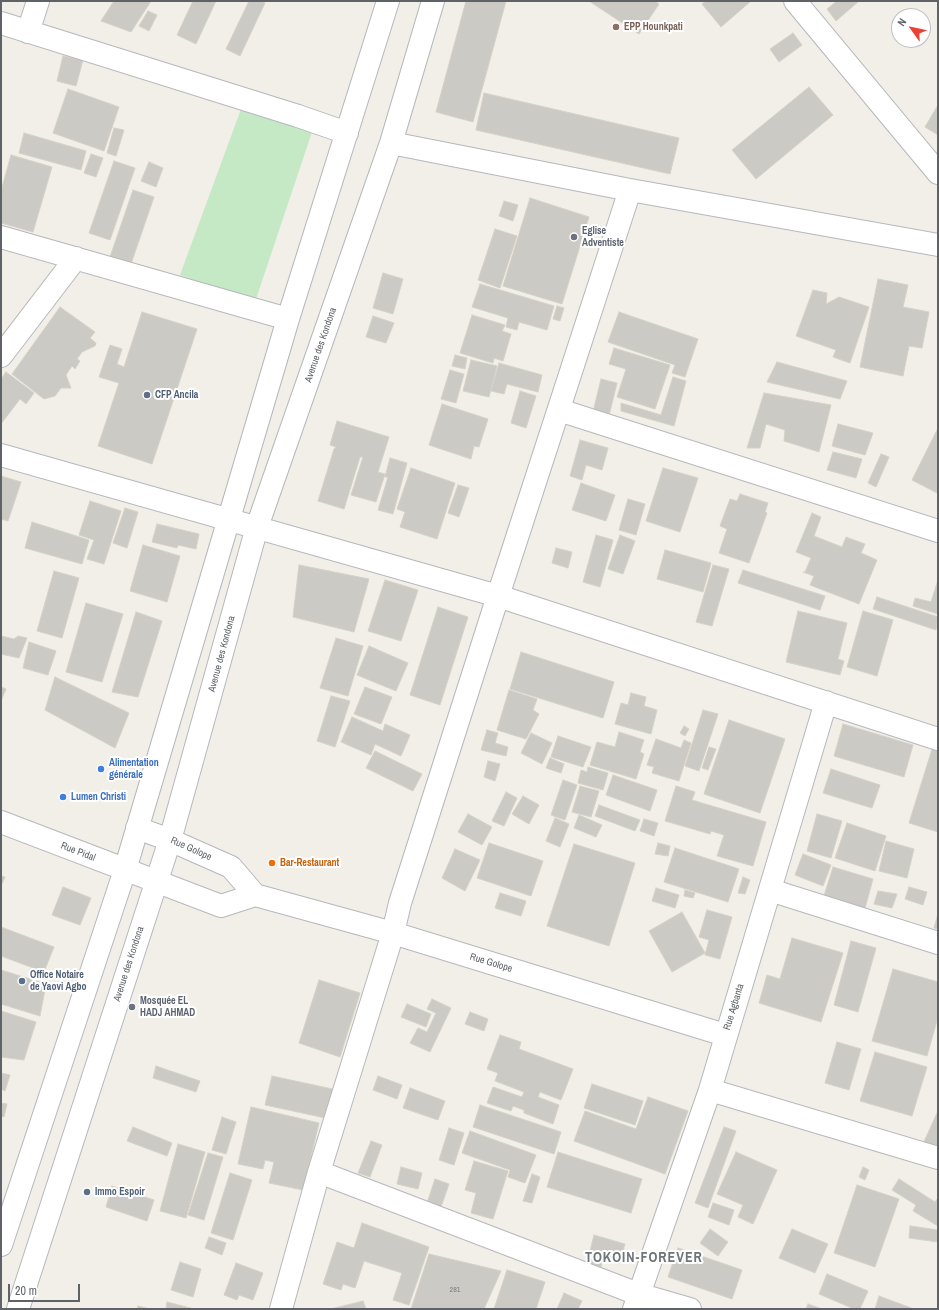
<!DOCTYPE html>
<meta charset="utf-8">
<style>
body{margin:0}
#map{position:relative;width:939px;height:1310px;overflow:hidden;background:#f1efe8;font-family:"Archivo Narrow",sans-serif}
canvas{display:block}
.frame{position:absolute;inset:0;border:2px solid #5f6368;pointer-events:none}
.north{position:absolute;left:891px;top:8px;width:40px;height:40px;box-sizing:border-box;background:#fff;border:1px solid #bfc1c3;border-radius:50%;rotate:303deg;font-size:11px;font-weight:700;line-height:16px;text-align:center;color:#5f6368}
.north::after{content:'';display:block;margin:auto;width:14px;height:18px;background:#ea4335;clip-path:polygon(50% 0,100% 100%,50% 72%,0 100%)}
.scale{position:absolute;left:8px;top:1284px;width:72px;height:18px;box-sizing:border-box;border:2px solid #5f6368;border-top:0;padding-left:5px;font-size:12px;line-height:14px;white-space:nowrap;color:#5f6368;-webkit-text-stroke:3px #fff;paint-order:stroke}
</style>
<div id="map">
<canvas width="939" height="1310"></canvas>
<div class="frame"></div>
<div class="north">N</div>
<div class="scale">20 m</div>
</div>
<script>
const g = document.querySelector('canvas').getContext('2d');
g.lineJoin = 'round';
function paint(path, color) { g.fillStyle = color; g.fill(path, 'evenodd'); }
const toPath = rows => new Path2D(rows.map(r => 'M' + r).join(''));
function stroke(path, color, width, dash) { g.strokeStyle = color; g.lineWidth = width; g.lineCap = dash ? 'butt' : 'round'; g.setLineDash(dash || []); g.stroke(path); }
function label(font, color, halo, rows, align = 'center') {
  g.font = font + ' "Archivo Narrow",sans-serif'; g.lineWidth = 4; g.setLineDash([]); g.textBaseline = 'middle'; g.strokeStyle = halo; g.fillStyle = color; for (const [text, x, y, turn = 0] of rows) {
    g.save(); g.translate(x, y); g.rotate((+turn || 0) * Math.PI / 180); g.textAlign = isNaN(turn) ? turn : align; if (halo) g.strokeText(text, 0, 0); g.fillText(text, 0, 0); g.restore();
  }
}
paint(toPath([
 [244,101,312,132,255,302,180,275]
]), '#c5e8c5');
const building = toPath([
 [114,1,151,1,131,32,101,21,114,1],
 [193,1,216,1,196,44,177,35,193,1],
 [249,1,261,1,265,3,240,56,226,49,249,1],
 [466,1,506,1,473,122,436,112,466,1],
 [589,1,655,1,659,4,639,34,589,1],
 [706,1,751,1,721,27,702,4,706,1],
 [837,1,859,1,836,21,827,9,837,1],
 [148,11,157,15,149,31,139,26,148,11],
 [793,33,802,45,779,62,770,49,793,33],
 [63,56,83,60,76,86,57,81,63,56],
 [809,87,833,115,756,179,732,150,809,87],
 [68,89,119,107,104,151,53,133,68,89],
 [484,93,679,138,670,174,476,130,484,93],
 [938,105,938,135,925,127,938,105],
 [114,128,124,130,116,156,107,153,114,128],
 [24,133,86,151,81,170,19,153,24,133],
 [91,154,103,158,96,177,84,173,91,154],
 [11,155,52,167,33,232,1,223,1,191,11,155],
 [114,161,135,168,110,240,89,233,114,161],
 [149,162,163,168,156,187,141,181,149,162],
 [133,190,154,197,131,264,110,257,133,190],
 [530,198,589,217,562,304,503,286,530,198],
 [504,201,518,205,513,221,499,216,504,201],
 [495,229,517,236,500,288,478,280,495,229],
 [383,273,403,279,393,314,373,308,383,273],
 [878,279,908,285,903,307,929,312,922,348,909,346,903,376,860,367,878,279],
 [480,284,554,306,547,330,519,322,517,330,506,327,508,318,472,307,480,284],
 [813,290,827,293,826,304,839,297,869,307,850,363,833,357,836,350,796,336,813,290],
 [557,306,564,308,560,321,553,319,557,306],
 [60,307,95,332,90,338,96,343,95,346,82,352,77,359,80,361,75,369,72,366,66,375,71,388,61,388,55,396,44,399,12,374,60,307],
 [142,312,197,329,152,464,98,446,119,383,99,377,110,345,122,349,117,364,124,367,142,312],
 [619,312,698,339,685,377,672,373,675,365,608,342,619,312],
 [472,315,505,325,502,331,511,334,503,361,494,358,493,363,460,353,472,315],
 [373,316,394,323,386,343,366,337,373,316],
 [614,348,670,365,655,409,617,397,626,369,609,364,614,348],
 [455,355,467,358,465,369,452,366,455,355],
 [471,360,497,366,489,397,463,391,471,360],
 [777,362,847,381,840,399,767,382,777,362],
 [499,363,542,375,538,392,507,384,504,394,491,391,499,363],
 [450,370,464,374,456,403,441,399,450,370],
 [6,372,34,393,26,404,20,399,1,424,1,379,6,372],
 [673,377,686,381,674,426,621,411,621,403,661,415,673,377],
 [601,379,617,383,608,420,592,416,601,379],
 [520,391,536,396,526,428,511,423,520,391],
 [764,393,831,405,819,452,784,441,785,430,766,424,760,448,747,448,764,393],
 [442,404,488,419,479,447,474,446,471,459,429,445,442,404],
 [337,421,389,437,378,472,385,474,376,502,351,495,363,457,360,457,344,509,318,501,334,449,336,447,330,445,337,421],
 [838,424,873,433,865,455,832,446,838,424],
 [938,428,938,492,937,493,912,480,938,428],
 [580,440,608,448,602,470,586,465,582,480,570,476,580,440],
 [833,452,862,459,856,478,827,470,833,452],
 [881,454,889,457,876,487,868,483,881,454],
 [390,458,407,463,393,514,378,510,388,477,385,477,390,458],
 [411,468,455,483,437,539,400,527,405,512,397,509,411,468],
 [663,468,698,478,680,532,646,521,663,468],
 [1,476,21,482,8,521,1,519,1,476],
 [581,483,615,495,606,521,572,510,581,483],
 [458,485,469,488,459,517,448,513,458,485],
 [740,494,768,503,765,512,767,513,749,563,719,553,727,529,720,526,730,499,737,501,740,494],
 [628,499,645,504,636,535,619,530,628,499],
 [90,501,121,511,104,564,87,559,94,540,79,535,90,501],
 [125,508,138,512,127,548,113,543,125,508],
 [812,513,821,517,814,536,842,547,846,537,865,544,861,553,877,560,859,604,810,585,814,576,803,572,805,572,811,558,796,552,812,513],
 [32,522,89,540,82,564,25,548,32,522],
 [157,524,199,534,196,549,178,545,177,548,152,542,157,524],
 [596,535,613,540,600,587,583,582,596,535],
 [620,535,635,541,623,574,608,569,620,535],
 [143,545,180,556,167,602,130,591,143,545],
 [556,548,572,552,568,568,552,563,556,548],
 [665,550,711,563,703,592,657,579,665,550],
 [299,565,369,579,354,632,293,617,299,565],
 [713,565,729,569,712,626,696,622,713,565],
 [743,570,825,596,820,610,738,583,743,570],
 [54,571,79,578,62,638,37,631,54,571],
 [385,580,418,590,401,641,368,631,385,580],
 [938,580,938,614,913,606,915,598,931,602,938,580],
 [877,597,938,617,936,630,873,609,877,597],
 [86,603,123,614,102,682,66,672,86,603],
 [438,607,468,617,440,705,410,695,438,607],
 [798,611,847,623,838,659,844,661,840,675,786,662,798,611],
 [863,611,893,620,877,676,847,667,863,611],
 [136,612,162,621,138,697,112,692,136,612],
 [1,636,14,639,18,636,27,638,19,658,1,654,1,636],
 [336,638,363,646,348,696,320,688,336,638],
 [29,642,56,651,48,675,23,668,29,642],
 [369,646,408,663,396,691,357,675,369,646],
 [521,652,614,682,603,718,510,689,521,652],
 [55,677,129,713,115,748,45,710,55,677],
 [1,687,6,689,1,701,1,687],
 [365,687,392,697,381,724,354,714,365,687],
 [509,690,537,699,533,710,539,714,526,739,497,730,509,690],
 [631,693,646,697,644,706,657,710,651,734,615,724,621,703,628,705,631,693],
 [331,696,350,701,335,747,317,741,331,696],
 [703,710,718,714,699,771,685,766,703,710],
 [352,717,383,731,385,724,410,735,401,756,375,744,371,755,341,742,352,717],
 [729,720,785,739,760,813,704,794,729,720],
 [843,724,913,745,904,777,834,756,843,724],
 [684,726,689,729,685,736,680,733,684,726],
 [487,730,498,733,495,743,508,747,506,756,481,750,487,730],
 [619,732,644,740,640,752,644,754,636,779,590,765,597,742,615,747,619,732],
 [531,733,552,743,542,764,521,753,531,733],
 [558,736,591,747,583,767,551,757,558,736],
 [656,739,681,748,684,740,691,743,679,781,652,773,654,767,647,765,656,739],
 [933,746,938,748,938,832,909,823,933,746],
 [709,747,716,749,708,770,702,768,709,747],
 [375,751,422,774,413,791,366,768,375,751],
 [550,758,564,764,561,773,546,768,550,758],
 [488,761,500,764,495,781,484,777,488,761],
 [588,767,608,773,603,790,578,783,581,770,587,772,588,767],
 [831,769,880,785,872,808,823,793,831,769],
 [613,775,657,790,650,811,606,795,613,775],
 [563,780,577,785,565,820,551,815,563,780],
 [580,786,599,791,591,817,572,812,580,786],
 [676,786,695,792,692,800,766,822,753,866,717,856,724,835,711,831,710,834,665,821,676,786],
 [506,792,517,798,504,826,492,821,506,792],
 [523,796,539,805,529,824,512,814,523,796],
 [599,805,640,820,635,831,595,816,599,805],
 [468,814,492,827,482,845,458,832,468,814],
 [817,814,842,821,831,858,807,851,817,814],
 [579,815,602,825,596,837,574,828,579,815],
 [555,818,569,824,560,847,546,841,555,818],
 [644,819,658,823,654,836,640,831,644,819],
 [847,823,886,836,875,871,835,858,847,823],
 [886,841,914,849,907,878,879,871,886,841],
 [489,843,543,861,531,896,477,878,489,843],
 [658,843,670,846,668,856,655,854,658,843],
 [574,844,635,863,609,946,547,926,574,844],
 [675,848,739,869,728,902,664,882,675,848],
 [455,849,480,860,465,891,442,878,455,849],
 [803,854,831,865,823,886,795,875,803,854],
 [833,867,873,879,864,912,823,899,833,867],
 [1,876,5,877,1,886,1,876],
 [743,877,750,880,745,894,738,893,743,877],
 [63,887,91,898,80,925,52,915,63,887],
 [909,887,927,892,923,905,905,899,909,887],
 [656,888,679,895,675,908,652,901,656,888],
 [685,890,695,893,693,898,684,896,685,890],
 [878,891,897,894,892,908,874,904,878,891],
 [500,893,526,901,521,916,495,908,500,893],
 [707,910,732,917,720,959,705,955,709,940,699,937,707,910],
 [682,912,705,953,672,972,649,931,682,912],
 [938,914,938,929,934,928,938,914],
 [1,927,54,947,44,972,1,956,1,927],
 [792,938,843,953,821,1022,759,1003,767,975,780,979,792,938],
 [851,941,876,948,858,1012,834,1005,851,941],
 [893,969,938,982,938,1017,927,1056,872,1041,893,969],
 [1,970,46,984,40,1016,1,1004,1,970],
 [319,980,360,993,340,1057,299,1043,319,980],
 [432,999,451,1008,430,1052,410,1043,418,1028,427,1032,436,1013,427,1009,432,999],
 [407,1004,431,1014,426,1027,401,1017,407,1004],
 [1,1011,36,1022,24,1060,1,1057,1,1011],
 [470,1012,488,1019,484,1031,465,1024,470,1012],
 [500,1035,521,1042,519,1049,573,1069,561,1100,540,1092,538,1097,559,1105,553,1124,524,1113,524,1110,513,1106,511,1111,487,1103,493,1087,522,1097,524,1092,495,1081,498,1073,487,1069,500,1035],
 [837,1042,861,1049,849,1090,825,1083,837,1042],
 [875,1052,927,1067,912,1116,860,1101,875,1052],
 [156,1066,200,1081,196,1092,153,1078,156,1066],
 [1,1073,10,1075,5,1091,1,1089,1,1073],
 [272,1076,337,1090,330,1119,265,1105,272,1076],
 [378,1076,402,1085,397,1099,373,1090,378,1076],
 [592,1084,643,1101,635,1125,584,1108,592,1084],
 [410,1088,445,1101,438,1120,403,1108,410,1088],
 [648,1097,688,1111,665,1174,574,1141,585,1111,636,1129,648,1097],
 [1,1103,7,1104,4,1117,1,1116,1,1103],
 [480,1105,561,1132,554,1154,473,1127,480,1105],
 [251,1107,319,1123,303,1190,269,1183,274,1162,265,1160,263,1169,238,1164,251,1107],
 [938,1111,938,1153,922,1146,938,1111],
 [222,1117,236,1122,226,1154,212,1150,222,1117],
 [133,1127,172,1143,167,1156,127,1141,133,1127],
 [724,1127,736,1131,708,1208,695,1203,724,1127],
 [449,1128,464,1133,454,1165,439,1160,449,1128],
 [470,1131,536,1155,525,1183,508,1177,510,1170,462,1153,470,1131],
 [371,1141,382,1145,370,1177,358,1173,371,1141],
 [178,1144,205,1152,186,1218,160,1211,178,1144],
 [558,1152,642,1179,631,1213,547,1187,558,1152],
 [736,1152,777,1170,753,1224,738,1217,743,1205,717,1194,736,1152],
 [208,1153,223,1157,204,1220,188,1215,208,1153],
 [474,1161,508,1171,493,1219,471,1213,476,1193,465,1190,474,1161],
 [401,1167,422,1173,418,1189,397,1184,401,1167],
 [863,1167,869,1170,865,1180,859,1177,863,1167],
 [230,1173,252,1180,233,1240,211,1233,230,1173],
 [532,1174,540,1177,532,1203,523,1201,532,1174],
 [435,1179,449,1184,441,1207,427,1203,435,1179],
 [899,1179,935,1202,938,1198,938,1226,913,1211,916,1205,892,1190,899,1179],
 [857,1185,899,1199,875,1267,834,1253,857,1185],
 [112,1186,154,1200,147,1221,106,1207,112,1186],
 [713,1203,734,1210,729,1225,708,1217,713,1203],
 [362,1223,429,1247,409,1305,393,1300,402,1273,364,1261,355,1288,343,1284,341,1290,323,1284,337,1242,354,1248,362,1223],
 [910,1226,938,1230,938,1242,909,1238,910,1226],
 [710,1229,728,1242,718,1256,700,1243,710,1229],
 [792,1229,828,1244,815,1273,779,1258,792,1229],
 [594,1235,625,1244,619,1264,589,1255,594,1235],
 [209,1237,226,1243,222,1255,205,1248,209,1237],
 [678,1248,742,1270,732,1299,668,1277,678,1248],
 [429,1254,501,1271,484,1309,411,1309,429,1254],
 [587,1258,602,1261,601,1268,585,1265,587,1258],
 [180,1262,201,1269,193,1297,171,1290,180,1262],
 [236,1263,263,1273,253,1300,239,1295,237,1300,224,1295,236,1263],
 [507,1270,545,1282,536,1309,494,1309,507,1270],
 [827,1274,868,1291,860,1309,854,1309,819,1294,827,1274],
 [564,1293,582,1301,578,1309,557,1309,564,1293],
 [879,1296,914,1309,875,1309,879,1296],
 [363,1301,366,1309,331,1309,363,1301],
 [167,1302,194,1309,166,1309,167,1302],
 [808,1304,822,1309,806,1309,808,1304],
 [138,1306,150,1309,137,1309,138,1306]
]);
paint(building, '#cccac5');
stroke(building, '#d6d1c6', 1);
const minor = toPath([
 [795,1,938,173],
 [1,23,298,116,347,133],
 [28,32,38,1],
 [391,143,630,190,938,245],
 [1,237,288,319],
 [1,356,76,258],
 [559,410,938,531],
 [1,455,498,596,938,739],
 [1,822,221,906,255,895,393,933,725,1035],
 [137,828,170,840,231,867,255,895],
 [770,890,938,943],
 [710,1090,938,1158],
 [319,1172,638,1294,690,1309],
 [1,1245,125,870,288,319,388,1],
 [18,1309,170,840,257,527,391,143,433,1],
 [281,1309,319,1172,393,933,400,903,498,596,630,190],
 [634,1309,710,1090,826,702]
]);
stroke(minor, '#b5b8bc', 24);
stroke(minor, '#fff', 22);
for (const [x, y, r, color] of [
 [616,27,4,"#8d6e63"],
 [574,237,4,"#6b7280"],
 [147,395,4,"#5c6f8a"],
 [101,769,4,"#3f7fe0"],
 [63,797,4,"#3f7fe0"],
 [272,863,4,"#e8710a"],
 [22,981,4,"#5c6f8a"],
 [132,1007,4,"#6b7280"],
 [87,1192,4,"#5c6f8a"]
]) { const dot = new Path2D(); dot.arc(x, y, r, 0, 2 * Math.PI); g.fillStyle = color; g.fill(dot); stroke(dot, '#fff', 1.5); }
label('8px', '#7a7d7f', null, [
 ["281",455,1290]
]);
label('bold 10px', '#785e54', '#fff', [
 ["EPP Hounkpati",624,27]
], 'left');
label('bold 10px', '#5b616d', '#fff', [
 ["Eglise",582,231],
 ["Adventiste",582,243],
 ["Mosquée EL",140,1001],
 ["HADJ AHMAD",140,1013]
], 'left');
label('10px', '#5f6368', '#fff', [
 ["Avenue des Kondona",321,345,-71],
 ["Avenue des Kondona",222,654,-75],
 ["Rue Golope",191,849,24],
 ["Rue Pidal",78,852,21],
 ["Rue Golope",491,963,17],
 ["Avenue des Kondona",129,964,-72],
 ["Rue Agbanta",734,1007,-73]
]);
label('bold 10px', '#4e5e75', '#fff', [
 ["CFP Ancila",155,395],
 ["Office Notaire",30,975],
 ["de Yaovi Agbo",30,987],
 ["Immo Espoir",95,1192]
], 'left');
label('bold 10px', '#366cbe', '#fff', [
 ["Alimentation",109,763],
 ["générale",109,775],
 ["Lumen Christi",71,797]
], 'left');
label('bold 10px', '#c56008', '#fff', [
 ["Bar-Restaurant",280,863]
], 'left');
g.letterSpacing = '1px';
label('bold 14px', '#70757a', '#fff', [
 ["TOKOIN-FOREVER",644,1258]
]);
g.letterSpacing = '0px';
</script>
